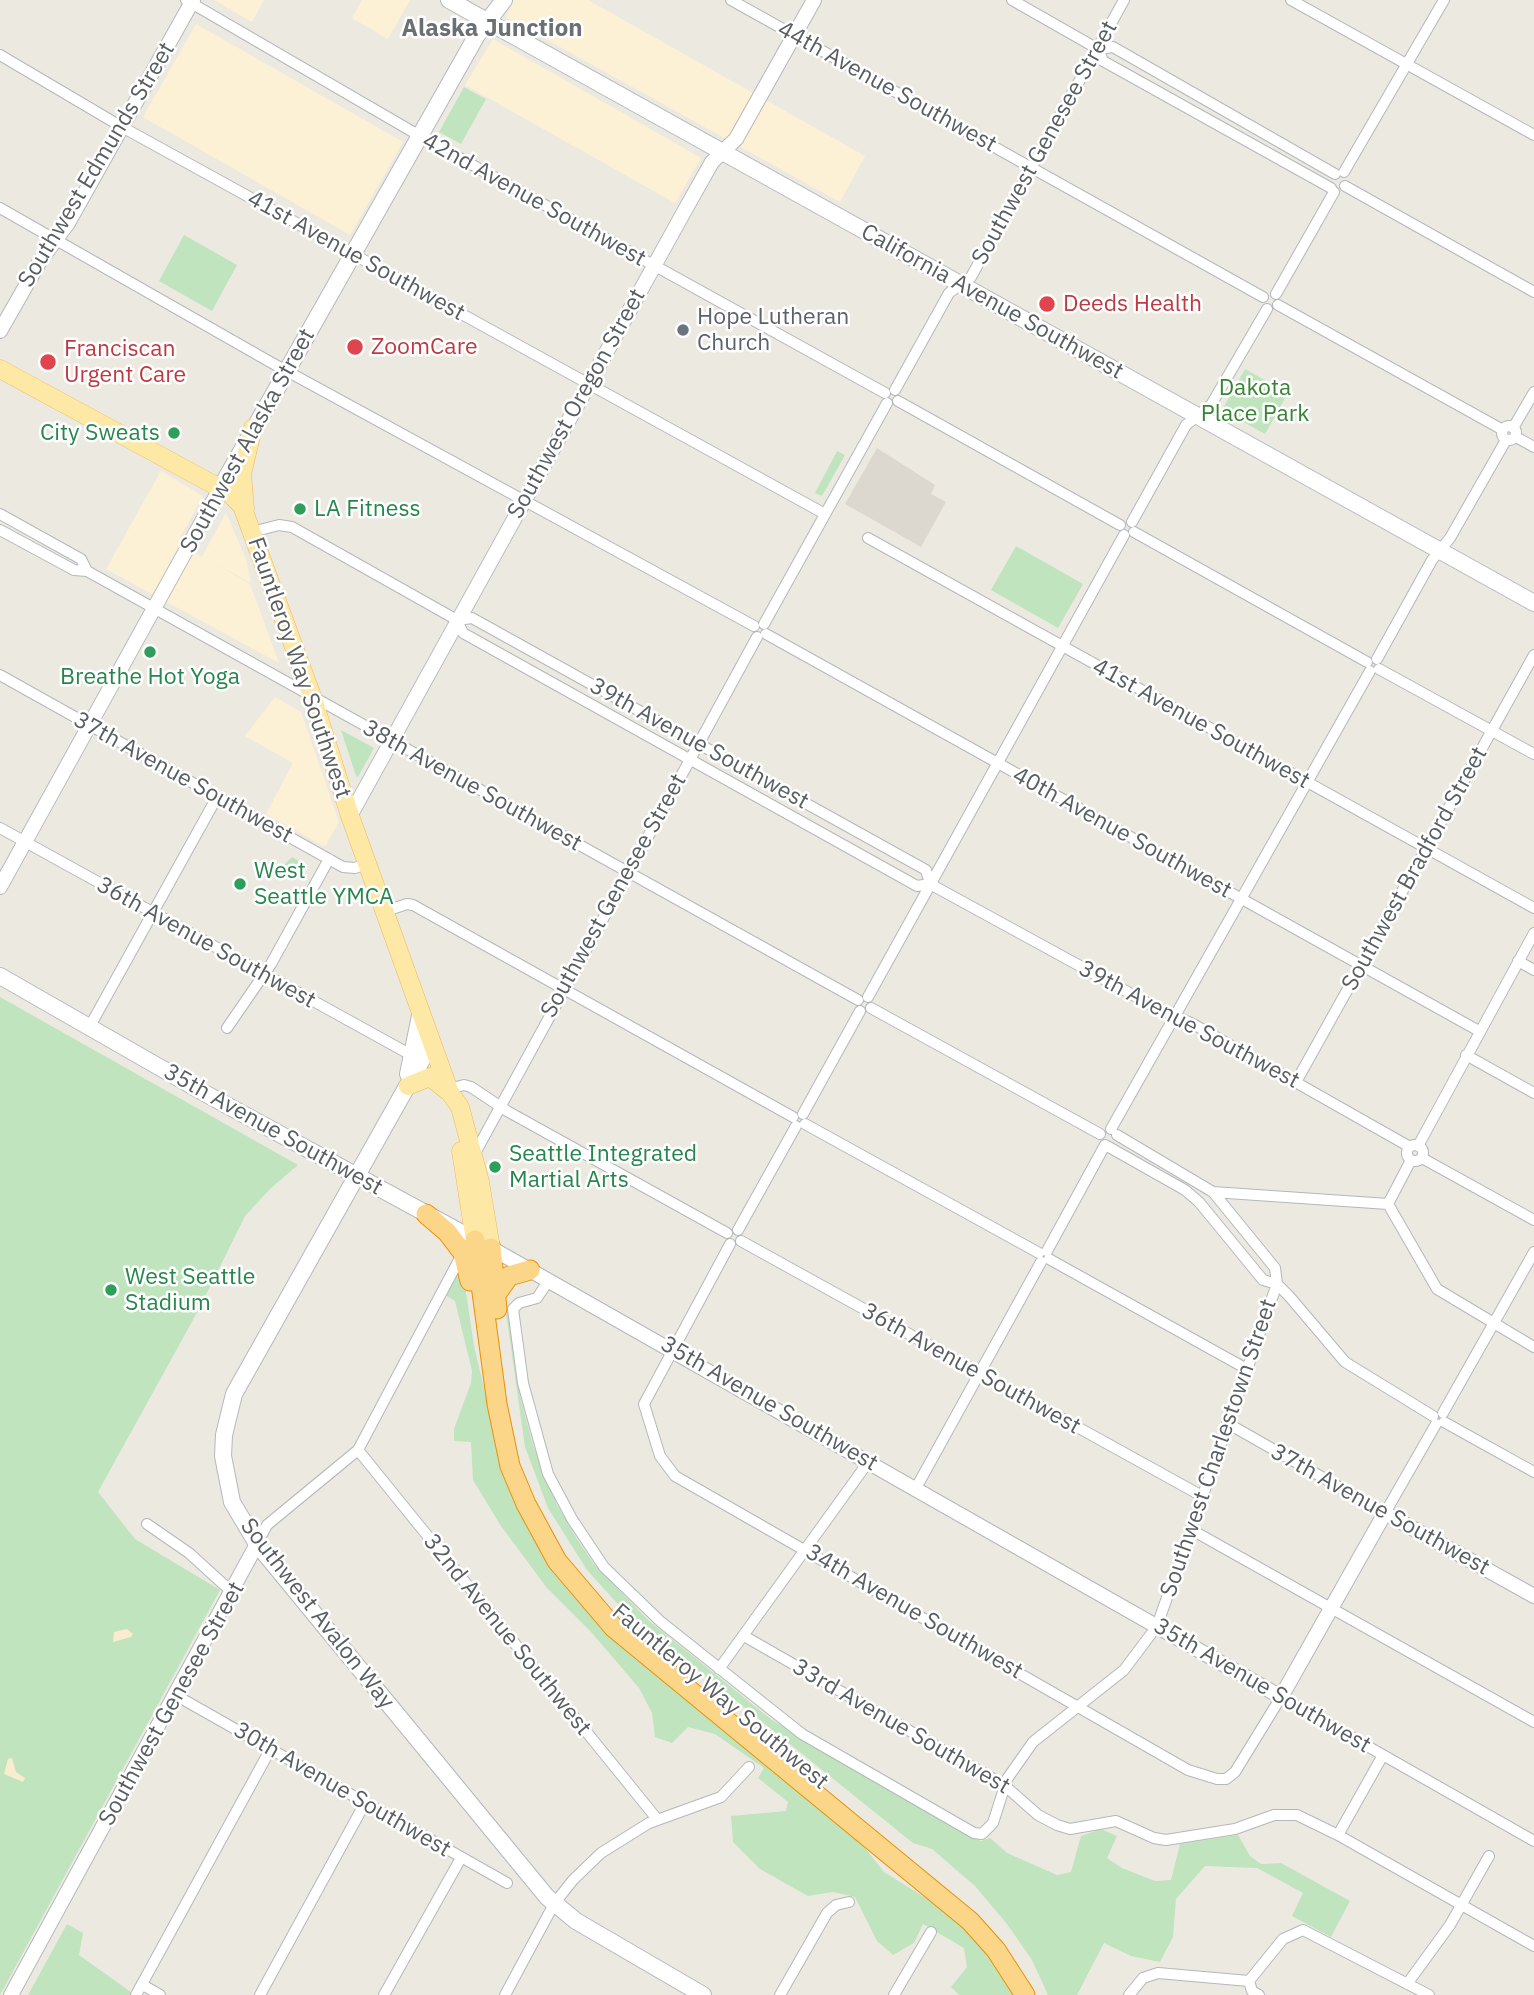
<!DOCTYPE html>
<style>
body{margin:0}
canvas{display:block;background:#ece9e1}
</style>
<canvas width="1534" height="1995"></canvas>
<script>
const g = document.querySelector('canvas').getContext('2d');
g.lineJoin = 'round';
function paint(path, color) { g.fillStyle = color; g.fill(path, 'evenodd'); }
const toPath = rows => new Path2D(rows.map(r => 'M' + r).join(''));
function stroke(path, color, width, dash) { g.strokeStyle = color; g.lineWidth = width; g.lineCap = dash ? 'butt' : 'round'; g.setLineDash(dash || []); g.stroke(path); }
function label(font, color, halo, rows, align = 'center') {
  g.font = font + ' "IBM Plex Sans",sans-serif'; g.lineWidth = 5; g.setLineDash([]); g.textBaseline = 'middle'; g.strokeStyle = halo; g.fillStyle = color; for (const [text, x, y, turn = 0] of rows) {
    g.save(); g.translate(x, y); g.rotate((+turn || 0) * Math.PI / 180); g.textAlign = isNaN(turn) ? turn : align; if (halo) g.strokeText(text, 0, 0); g.fillText(text, 0, 0); g.restore();
  }
}
paint(toPath([
 [214,0,264,0,252,22],
 [362,0,410,0,388,39,352,18],
 [514,0,588,0,865,156,840,202,506,17],
 [196,24,403,142,350,235,143,117],
 [493,39,701,158,675,203,465,85],
 [161,471,203,496,177,543,202,557,226,513,246,559,251,583,210,561,250,584,279,663,106,569],
 [275,697,301,712,339,822,325,847,266,814,293,763,245,736]
]), '#fdf1d5');
paint(toPath([
 [877,448,935,485,931,494,946,502,921,547,845,504]
]), '#dcd8cf');
paint(toPath([
 [464,87,486,99,461,144,439,132],
 [184,235,237,265,212,311,159,281],
 [1245,369,1288,393,1265,434,1222,410],
 [837,451,845,455,822,496,815,493],
 [1016,546,1083,584,1058,628,991,590],
 [341,730,374,748,358,777,356,776],
 [292,857,307,866,302,875,284,865],
 [0,997,298,1165,270,1189,245,1216,199,1309,98,1492,135,1539,220,1590,0,1995],
 [462,1266,474,1346,503,1468,552,1565,860,1842,884,1872,937,1905,983,1946,1013,1995,959,1995,951,1987,967,1967,964,1948,923,1924,914,1943,893,1955,877,1941,855,1897,833,1892,808,1896,760,1869,733,1842,731,1816,786,1811,788,1802,758,1778,764,1768,715,1734,688,1727,672,1743,655,1737,652,1713,639,1688,591,1632,547,1588,501,1526,473,1480,471,1442,454,1441,454,1429,471,1383,472,1371,455,1301,445,1295],
 [505,1305,508,1306,521,1400,533,1445,557,1505,577,1539,594,1564,648,1620,772,1720,971,1837,981,1841,990,1838,1007,1853,1057,1875,1071,1872,1081,1836,1101,1829,1117,1836,1107,1858,1122,1868,1155,1881,1171,1880,1180,1844,1238,1835,1250,1856,1261,1864,1281,1863,1350,1901,1331,1937,1292,1916,1303,1893,1257,1868,1205,1866,1176,1899,1173,1937,1160,1962,1131,1956,1104,1943,1077,1995,1048,1995,1032,1960,1007,1924,975,1886,932,1849,913,1843,643,1626,616,1602,587,1570,548,1508,525,1447],
 [67,1924,83,1933,79,1955,135,1995,28,1995]
]), '#c0e4bd');
paint(toPath([
 [127,1629,133,1634,131,1637,113,1642,114,1632],
 [12,1758,16,1772,25,1778,23,1782,4,1774,8,1759]
]), '#f9eccf');
const minor = toPath([
 [186,0,420,136,885,393],
 [731,0,1263,297],
 [1012,0,1098,49,1113,47,1335,174],
 [1291,0,1534,135],
 [1098,49,1103,61,1331,188],
 [0,55,122,127,825,514],
 [1344,172,1444,0],
 [1345,186,1534,292],
 [0,208,272,363,754,626],
 [1276,294,1334,192],
 [1278,305,1503,430],
 [895,390,949,293,971,277,1124,0],
 [898,401,1120,525],
 '1502 433a7 7 0 1 1 14 0a7 7 0 1 1-14 0Z',
 [1513,428,1534,392],
 [1516,437,1534,447],
 [0,514,81,559,87,571],
 [1132,522,1186,425,1211,405,1267,309],
 [0,530,74,570,87,571,858,1000],
 [252,532,279,525,292,527,457,620,472,618,926,870,930,884],
 [1134,532,1367,662],
 [868,538,1534,908],
 [457,620,463,633,917,886,930,884,1155,1007,1193,1024,1410,1147],
 [764,624,887,403],
 [766,634,1479,1031],
 [1377,659,1432,560,1450,538,1506,440],
 [1379,669,1534,754],
 [0,675,343,867,355,868,368,863],
 [0,828,413,1056],
 [386,911,407,904,413,905,793,1117],
 [1518,961,1534,970],
 [868,997,1124,535],
 [871,1008,1100,1134],
 [90,1026,217,797],
 [227,1028,271,964,329,859],
 [1466,1055,1534,1093],
 [1296,1082,1534,655],
 [449,1089,464,1085,471,1087,507,1111,727,1233],
 [803,1114,860,1011],
 [805,1124,1039,1253],
 [1111,1129,1370,671],
 '1407 1153a8 8 0 1 1 16 0a8 8 0 1 1-16 0Z',
 [1107,1146,1185,1190,1199,1202,1263,1280,1277,1284,1289,1296,1345,1362,1433,1416],
 [1418,1146,1534,933],
 [474,1155,757,637],
 [1422,1158,1534,1220],
 [1213,1192,1388,1204,1437,1289,1534,1347],
 [1388,1204,1411,1160],
 [738,1230,796,1126],
 [741,1241,1202,1496],
 [730,1244,644,1404,660,1456,675,1476,1188,1770,1217,1779,1226,1779,1235,1772,1281,1697,1534,1841],
 [1047,1251,1105,1145],
 [1049,1259,1245,1368],
 [549,1280,537,1298,519,1303,513,1309,523,1383,548,1474,572,1519,604,1567,661,1622,802,1734,974,1833,982,1834,993,1823,1007,1779,1033,1742,1124,1670,1157,1626,1277,1284,1275,1268,1213,1192,1117,1135],
 [1443,1413,1534,1252],
 [1444,1422,1534,1472],
 [1227,1423,1385,1513,1436,1424],
 [358,1450,657,1819],
 [916,1488,1041,1262],
 [147,1524,189,1553,233,1593],
 [1190,1529,1534,1722],
 [257,1544,267,1525,358,1450,461,1256],
 [744,1636,1004,1785,1038,1815,1057,1825,1070,1829,1116,1821,1154,1838,1166,1840,1235,1829,1274,1815,1297,1815,1338,1835,1534,1946],
 [719,1669,869,1461],
 [177,1696,507,1883],
 [1338,1835,1383,1755],
 [1249,1981,1283,1939,1303,1930,1429,1995],
 [1249,1981,1252,1991,1259,1995],
 [1407,1984,1450,1925,1489,1856],
 [143,1985,160,1995],
 [136,1995,270,1750],
 [260,1995,365,1803],
 [384,1995,461,1858],
 [505,1995,554,1904,573,1880,601,1853,649,1823,721,1797,749,1767],
 [780,1995,827,1913,836,1905,849,1902],
 [894,1995,931,1932],
 [1129,1995,1143,1978,1158,1973,1249,1981]
]);
const tertiary = toPath([
 [0,331,40,261,68,223,193,0],
 [350,816,685,210,712,162,736,139,814,0],
 [0,887,220,489],
 [491,1248,1281,1697,1385,1513,1534,1596],
 [11,1995,257,1544]
]);
const secondary = toPath([
 [449,0,1534,603],
 [220,489,477,35,504,0],
 [0,976,208,1095,482,1244],
 [432,1042,234,1394,224,1435,223,1456,232,1502,257,1544,547,1897,576,1921,703,1995],
 [408,1074,421,1011]
]);
const primary = toPath([
 [0,369,229,493,242,506,312,696,350,816,450,1093,460,1107,480,1182,491,1248],
 [245,509,242,474,253,428],
 [408,1086,430,1077,449,1092],
 [461,1151,475,1240]
]);
const motorway = toPath([
 [426,1214,447,1232,463,1253,470,1281],
 [475,1240,497,1404,510,1466,526,1504,557,1561,614,1628,970,1921,996,1950,1025,1995],
 [491,1248,497,1309],
 [495,1296,509,1276,530,1270]
]);
stroke(minor, '#b4b7bb', 12);
stroke(tertiary, '#b4b7bb', 16);
stroke(secondary, '#b5b8bd', 18);
stroke(primary, '#eeb958', 19);
stroke(motorway, '#e99104', 21);
stroke(minor, '#fff', 10);
stroke(tertiary, '#fff', 14);
stroke(secondary, '#fff', 16);
stroke(primary, '#fde9a5', 18);
stroke(motorway, '#fbd689', 19);
for (const [x, y, r, color] of [
 [1047,304,9,"#e0444e"],
 [683,330,7,"#6b7280"],
 [355,347,9,"#e0444e"],
 [48,362,9,"#e0444e"],
 [174,433,7,"#2e9e5b"],
 [300,509,7,"#2e9e5b"],
 [150,652,7,"#2e9e5b"],
 [240,884,7,"#2e9e5b"],
 [495,1167,7,"#2e9e5b"],
 [111,1290,7,"#2e9e5b"]
]) { const dot = new Path2D(); dot.arc(x, y, r, 0, 2 * Math.PI); g.fillStyle = color; g.fill(dot); stroke(dot, '#fff', 2.5); }
label('23px', '#595e62', '#fff', [
 ["44th Avenue Southwest",887,87,29],
 ["Southwest Genesee Street",1045,143,-61],
 ["Southwest Edmunds Street",97,165,-59],
 ["42nd Avenue Southwest",534,200,29],
 ["41st Avenue Southwest",356,256,29],
 ["California Avenue Southwest",992,302,29],
 ["Southwest Oregon Street",577,404,-61],
 ["Southwest Alaska Street",248,441,-61],
 ["Fauntleroy Way Southwest",299,668,71],
 ["41st Avenue Southwest",1201,724,29],
 ["39th Avenue Southwest",699,744,29],
 ["37th Avenue Southwest",183,778,29],
 ["38th Avenue Southwest",472,786,29],
 ["40th Avenue Southwest",1122,833,29],
 ["Southwest Bradford Street",1415,869,-61],
 ["Southwest Genesee Street",614,896,-61],
 ["36th Avenue Southwest",206,943,29],
 ["39th Avenue Southwest",1189,1025,28],
 ["35th Avenue Southwest",273,1130,29],
 ["36th Avenue Southwest",971,1369,29],
 ["35th Avenue Southwest",769,1404,30],
 ["Southwest Charlestown Street",1219,1448,-71],
 ["37th Avenue Southwest",1380,1510,29],
 ["34th Avenue Southwest",914,1612,30],
 ["Southwest Avalon Way",317,1614,52],
 ["32nd Avenue Southwest",507,1635,51],
 ["35th Avenue Southwest",1262,1686,30],
 ["Fauntleroy Way Southwest",720,1697,40],
 ["Southwest Genesee Street",172,1704,-61],
 ["33rd Avenue Southwest",901,1727,30],
 ["30th Avenue Southwest",342,1790,30]
]);
label('23px', '#be3a42', '#fff', [
 ["Deeds Health",1063,304],
 ["ZoomCare",371,347],
 ["Franciscan",64,349],
 ["Urgent Care",64,375]
], 'left');
label('23px', '#5b616d', '#fff', [
 ["Hope Lutheran",697,317],
 ["Church",697,343]
], 'left');
label('23px', '#388436', '#fff', [
 ["Dakota",1255,388],
 ["Place Park",1255,414]
]);
label('23px', '#27864d', '#fff', [
 ["City Sweats",160,433,"right"],
 ["LA Fitness",314,509],
 ["Breathe Hot Yoga",150,677,"center"],
 ["West",254,871],
 ["Seattle YMCA",254,897],
 ["Seattle Integrated",509,1154],
 ["Martial Arts",509,1180],
 ["West Seattle",125,1277],
 ["Stadium",125,1303]
], 'left');
label('bold 24px', '#6a7074', '#fff', [
 ["Alaska Junction",492,29]
]);
</script>
